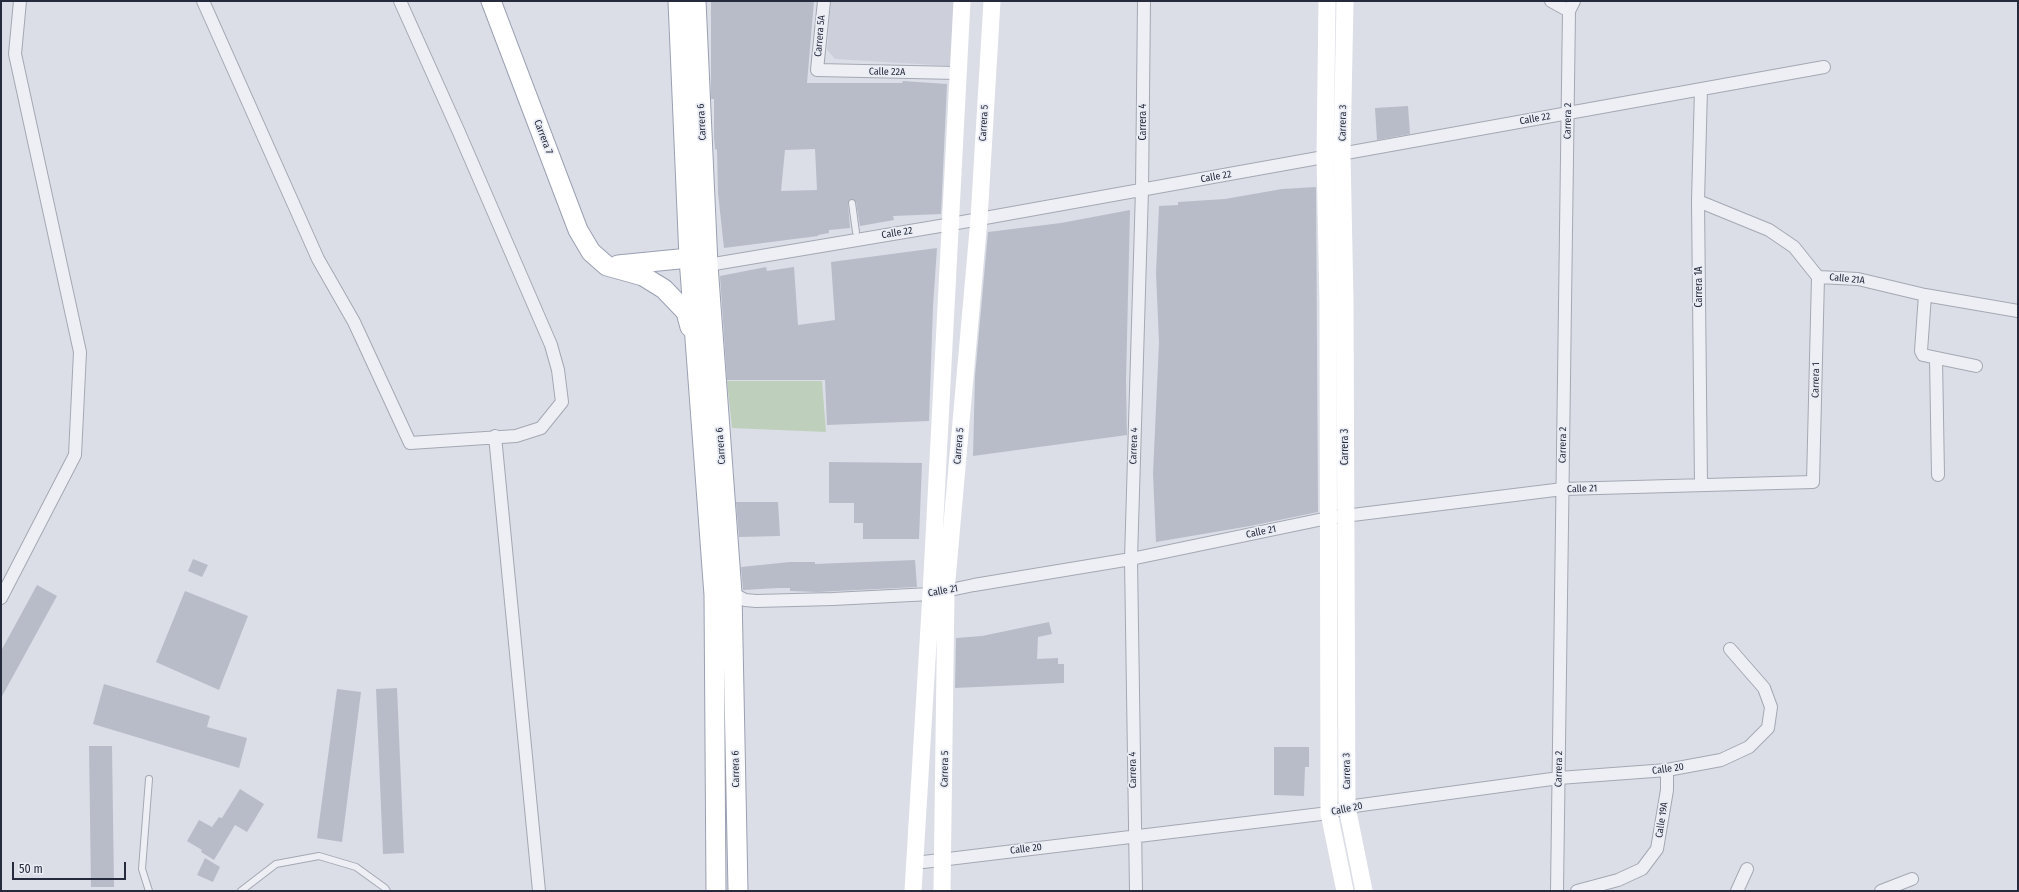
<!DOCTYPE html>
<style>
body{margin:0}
#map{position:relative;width:2019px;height:892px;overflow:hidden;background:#dbdee6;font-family:"Fira Sans Condensed",sans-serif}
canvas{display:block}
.frame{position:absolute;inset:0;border:2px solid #252a3c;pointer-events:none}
.scale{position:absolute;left:12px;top:862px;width:114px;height:18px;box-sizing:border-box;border:2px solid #252a3c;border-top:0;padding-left:5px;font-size:12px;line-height:14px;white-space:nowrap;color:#252a3c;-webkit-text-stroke:3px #eaedf4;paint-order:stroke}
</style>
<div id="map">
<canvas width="2019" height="892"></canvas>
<div class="frame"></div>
<div class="scale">50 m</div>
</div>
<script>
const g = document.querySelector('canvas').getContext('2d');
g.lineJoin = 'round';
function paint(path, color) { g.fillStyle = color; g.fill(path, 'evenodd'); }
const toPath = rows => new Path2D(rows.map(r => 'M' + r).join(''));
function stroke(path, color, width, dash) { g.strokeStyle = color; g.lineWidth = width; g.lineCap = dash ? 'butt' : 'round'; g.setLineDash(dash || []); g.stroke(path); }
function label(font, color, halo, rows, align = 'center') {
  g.font = font + ' "Fira Sans Condensed",sans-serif'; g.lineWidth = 3.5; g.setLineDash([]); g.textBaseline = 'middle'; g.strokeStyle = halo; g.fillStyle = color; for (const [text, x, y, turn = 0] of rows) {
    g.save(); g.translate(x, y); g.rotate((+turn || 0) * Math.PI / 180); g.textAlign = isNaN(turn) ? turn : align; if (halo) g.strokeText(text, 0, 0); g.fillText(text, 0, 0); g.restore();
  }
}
paint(toPath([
 [831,1,954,1,951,66,835,59,827,50]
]), '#cdd0db');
paint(toPath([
 [727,381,822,381,826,432,732,428]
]), '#bed0bc');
paint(toPath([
 [711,1,814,1,807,83,902,83,903,81,947,84,941,214,893,216,894,220,860,226,856,202,851,199,848,203,850,228,829,230,829,233,818,235,818,236,724,248,718,193,717,150,715,149,714,138,714,99,711,99],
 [815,149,817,190,781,191,785,150],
 [1408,106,1410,134,1377,140,1375,108],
 [1316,187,1318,512,1250,526,1156,542,1153,474,1159,342,1156,273,1159,206,1178,205,1178,202,1225,199,1282,189],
 [1130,210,1126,381,1127,435,973,456,975,376,988,232,1061,223],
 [937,248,933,306,929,421,827,425,825,380,727,380,720,276,766,267,767,271,794,267,798,325,835,320,831,262],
 [829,462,922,463,919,539,863,539,863,523,854,523,854,503,829,503],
 [736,502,778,502,780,536,739,537],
 [193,559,208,565,202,577,188,571],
 [915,560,917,587,818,592,790,591,790,588,778,588,743,590,741,567,790,562,815,562,815,564],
 [37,585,57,596,1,698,1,651],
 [185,591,248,616,219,690,156,662],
 [1049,622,1052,634,1038,637,1037,659,1058,658,1058,664,1064,664,1064,683,955,688,956,638,982,636],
 [104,684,210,716,207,727,247,738,239,768,93,724],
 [397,688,404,853,383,854,376,689],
 [337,689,361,692,342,842,317,838],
 [89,746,112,746,114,887,91,887],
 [1274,747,1309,747,1309,767,1305,767,1304,796,1274,795],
 [240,789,264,804,247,832,235,825,214,860,201,852,202,850,187,841,199,820,212,827,219,817,222,818],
 [205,858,220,867,213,882,197,875]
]), '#b8bcc9');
const lane = toPath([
 [852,203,856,232],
 [149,779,142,869,149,891],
 [241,891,276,864,319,856,356,867,385,888,387,891]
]);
const street = toPath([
 [203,1,318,259,354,322,410,443,516,436,541,428,562,402,558,370,551,345,458,130,400,1],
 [824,1,817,70,957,73],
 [1551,1,1569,11],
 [1701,89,1698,201,1701,485],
 [1698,201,1769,230,1794,247,1818,277],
 [708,265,946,225,1824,67],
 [1818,277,1858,279,1925,295,2018,311],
 [1925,295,1921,351,1923,355,1976,366],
 [1936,359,1938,475],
 [495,436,539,891],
 [727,594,732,593,745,600,756,601,833,599,931,594,974,585,1131,559,1328,518,1563,489,1813,482,1818,277],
 [1,598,75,455,80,352,15,54,20,1],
 [915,863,1329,813,1347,807,1559,778,1667,770,1721,760,1749,747,1768,728,1771,707,1764,688,1730,649],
 [1136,891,1131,559,1142,190,1144,1],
 [1557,891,1569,11,1574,1],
 [1577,891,1618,880,1642,869,1657,849,1667,790,1667,770],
 [1737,891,1747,869],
 [1881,891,1912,879]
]);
const primary = toPath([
 [491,1,578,230,591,252,607,266,643,276,664,289,686,312,690,327],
 [678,1,689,258,714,595,716,891],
 [696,1,708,265,732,593,738,891],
 [618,265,689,258,700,262]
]);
stroke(lane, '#a4a8b3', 8);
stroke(street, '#a4a8b3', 14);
stroke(primary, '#9aa0b2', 21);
stroke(lane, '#eeeff4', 6);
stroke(street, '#eeeff4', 12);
stroke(toPath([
 [1327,1,1325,157,1328,303,1329,813,1345,891],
 [1345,1,1342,154,1345,301,1347,807,1364,891],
 [913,891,931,594,962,1],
 [942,891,946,591,979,219,992,1]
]), '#fff', 17);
stroke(primary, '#fff', 19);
label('10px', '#252a3c', '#eaedf4', [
 ["Carrera 5A",820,36,-85],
 ["Calle 22A",887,72,1],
 ["Calle 22",1535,119,-10],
 ["Carrera 2",1568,121,-89],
 ["Carrera 6",702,122,-93],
 ["Carrera 4",1143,122,-90],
 ["Carrera 5",984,123,-87],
 ["Carrera 3",1343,123,-89],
 ["Carrera 7",543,137,69],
 ["Calle 22",1216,177,-10],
 ["Calle 22",897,233,-9],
 ["Calle 21A",1847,279,6],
 ["Carrera 1A",1699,287,-90],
 ["Carrera 1",1816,380,-89],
 ["Carrera 2",1563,445,-89],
 ["Carrera 6",721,446,-94],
 ["Carrera 5",959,446,-85],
 ["Carrera 4",1134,446,-88],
 ["Carrera 3",1345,447,-90],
 ["Calle 21",1582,489,-2],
 ["Calle 21",1261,532,-12],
 ["Calle 21",943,591,-10],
 ["Carrera 6",736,769,-91],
 ["Carrera 5",945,769,-89],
 ["Carrera 2",1559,769,-89],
 ["Calle 20",1668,769,-8],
 ["Carrera 4",1133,770,-91],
 ["Carrera 3",1347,771,-91],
 ["Calle 20",1347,809,-12],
 ["Calle 19A",1662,820,-81],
 ["Calle 20",1026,849,-7]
]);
</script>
